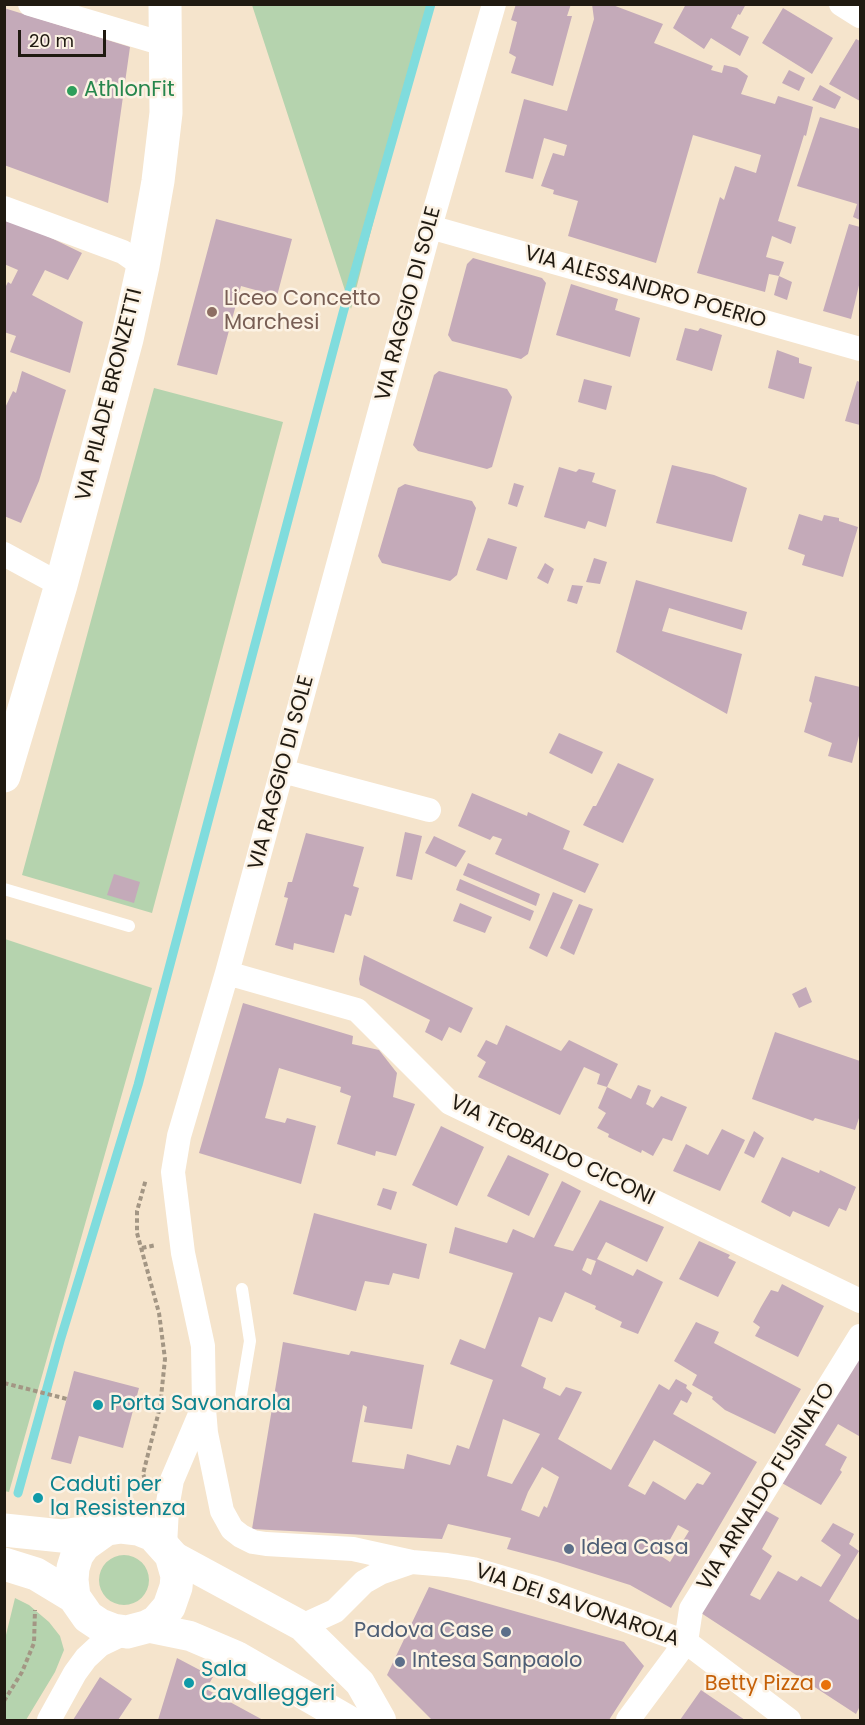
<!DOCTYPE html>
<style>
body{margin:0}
#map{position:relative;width:865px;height:1725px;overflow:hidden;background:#f5e4cc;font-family:Poppins,sans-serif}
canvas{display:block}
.frame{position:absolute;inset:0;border:6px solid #201a11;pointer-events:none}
.scale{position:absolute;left:18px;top:30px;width:88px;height:27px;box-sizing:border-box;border:3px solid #201a11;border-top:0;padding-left:8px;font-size:18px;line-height:21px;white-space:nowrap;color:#201a11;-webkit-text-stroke:4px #fcf2e4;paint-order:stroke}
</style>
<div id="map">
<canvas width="865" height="1725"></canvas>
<div class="frame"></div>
<div class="scale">20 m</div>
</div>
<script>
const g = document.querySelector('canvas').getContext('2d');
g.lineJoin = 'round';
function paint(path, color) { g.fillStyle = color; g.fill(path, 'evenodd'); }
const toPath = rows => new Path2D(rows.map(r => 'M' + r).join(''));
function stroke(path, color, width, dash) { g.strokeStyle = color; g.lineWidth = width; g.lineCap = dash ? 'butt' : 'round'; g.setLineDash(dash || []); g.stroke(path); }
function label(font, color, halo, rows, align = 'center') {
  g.font = font + ' Poppins,sans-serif'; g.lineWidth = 5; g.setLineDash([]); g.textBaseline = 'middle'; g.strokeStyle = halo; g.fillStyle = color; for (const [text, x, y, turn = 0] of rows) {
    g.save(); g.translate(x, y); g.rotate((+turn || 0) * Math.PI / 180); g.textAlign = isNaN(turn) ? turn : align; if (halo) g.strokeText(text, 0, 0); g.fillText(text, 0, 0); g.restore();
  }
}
paint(toPath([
 [252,5,429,5,351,309],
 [154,388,283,422,152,913,22,875],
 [5,939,152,988,9,1492,4,1491],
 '99 1580a25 25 0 1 1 50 0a25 25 0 1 1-50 0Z',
 [15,1598,29,1605,49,1622,60,1636,64,1650,55,1672,26,1720,5,1720,5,1639]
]), '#b5d3ae');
stroke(toPath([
 [18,1493,60,1341,138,1085,343,313,431,4]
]), '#80dcdd', 9);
paint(toPath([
 [516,4,571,4,567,16,572,16,553,86,511,73,516,57,509,53,517,22,511,20],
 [592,4,610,4,663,24,654,43,713,66,711,70,722,73,724,65,737,68,748,76,741,94,775,104,778,96,813,107,806,136,804,135,778,221,796,227,791,244,772,236,766,257,784,262,779,276,769,274,765,292,697,273,720,197,724,200,735,166,756,173,761,155,693,135,656,263,568,236,578,201,553,194,554,190,541,186,553,153,564,156,567,145,544,138,533,179,505,172,524,99,567,111,594,19],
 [686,4,746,4,740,15,738,14,731,28,749,37,740,56,711,38,704,49,673,28],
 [4,8,130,47,108,203,4,165],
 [783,8,833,38,812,74,762,43],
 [856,39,860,41,860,101,829,84],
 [789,70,805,78,799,91,782,83],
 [820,85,841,97,835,109,812,100],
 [820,117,860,129,860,220,853,217,857,204,797,186],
 [4,215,82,253,68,280,45,270,32,295,83,322,70,373,10,352,16,336,4,332,4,290,8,282,11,284,18,270,4,264],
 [216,219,292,239,277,296,241,286,217,375,177,365],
 [849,224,860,227,860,281,851,319,823,311],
 [473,258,542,278,546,283,528,354,521,359,452,341,448,335,467,264],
 [779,276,792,282,787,300,774,295],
 [571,284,618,299,615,310,640,318,630,357,556,335],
 [685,328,698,331,700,328,722,335,712,371,676,360],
 [777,350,799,358,799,363,812,367,804,399,768,388],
 [22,371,66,390,39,481,21,523,4,516,4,410,13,391,16,393],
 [439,371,507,389,512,397,492,467,487,469,418,451,413,445,434,375],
 [584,379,612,386,606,410,578,402],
 [857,381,860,382,860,425,845,421],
 [672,465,714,475,747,488,732,542,656,523],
 [559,467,576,472,579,469,595,473,592,482,616,490,606,527,588,521,585,529,544,517],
 [514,483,524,486,517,507,508,504],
 [405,484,472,501,476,508,457,575,450,581,382,563,378,556,398,488],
 [799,514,822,521,824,515,839,518,839,521,858,527,843,577,802,565,805,555,788,549],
 [488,538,517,547,507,580,476,570],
 [594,558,607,562,600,584,586,582],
 [545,563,554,569,548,584,537,578],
 [636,580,747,612,742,630,669,608,662,631,742,654,727,714,616,652],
 [572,585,583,586,577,604,567,601],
 [815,676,860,687,860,732,852,763,828,756,832,743,804,732,812,703,809,701],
 [559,733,603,752,592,774,549,753],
 [618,763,654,779,623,843,583,825,593,806,596,806],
 [472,793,527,816,528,812,570,831,563,849,599,864,585,893,495,854,502,839,493,836,490,840,458,826],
 [405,832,422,836,412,880,396,876],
 [306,833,364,847,353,886,359,888,351,916,345,914,334,953,294,943,293,950,275,945,288,898,284,897,288,882,292,882],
 [434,836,466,851,456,867,425,853],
 [468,863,540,894,536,906,463,875],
 [114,874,140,882,134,903,107,895],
 [460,879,534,911,530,921,456,890],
 [553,892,573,900,547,957,529,948],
 [460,903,492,917,485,933,453,921],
 [579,904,593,909,574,955,560,948],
 [364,955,473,1008,461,1033,449,1027,442,1041,425,1032,430,1020,360,985,359,979],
 [806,987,812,1002,799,1008,792,994],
 [243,1003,353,1036,352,1044,379,1050,397,1073,393,1097,415,1104,396,1156,376,1151,375,1156,337,1144,351,1096,340,1092,341,1087,279,1068,265,1118,285,1123,287,1118,316,1126,301,1184,199,1153],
 [506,1025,561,1051,569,1040,618,1064,607,1087,631,1099,638,1085,651,1090,646,1104,653,1108,661,1096,687,1107,672,1141,663,1138,653,1156,642,1150,641,1153,608,1137,609,1134,597,1128,606,1113,598,1108,607,1087,597,1084,600,1074,584,1067,560,1115,478,1077,486,1062,477,1056,486,1040,497,1045],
 [775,1032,860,1061,860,1115,855,1130,815,1118,813,1121,752,1099],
 [441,1126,484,1147,457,1206,412,1185],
 [722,1129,745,1140,720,1191,673,1171,686,1144,708,1155],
 [754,1131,764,1138,754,1158,744,1153],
 [508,1155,549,1174,529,1216,487,1196],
 [782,1157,819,1173,820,1170,856,1187,846,1211,839,1208,829,1227,793,1211,790,1217,761,1202],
 [562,1181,581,1191,554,1246,573,1251,600,1200,664,1227,647,1262,606,1242,597,1259,633,1276,637,1269,663,1282,638,1334,620,1327,622,1322,595,1309,596,1306,565,1292,552,1322,539,1317,521,1366,546,1378,543,1388,560,1396,566,1387,582,1392,558,1439,611,1470,659,1384,669,1390,676,1379,687,1385,686,1388,692,1393,687,1403,681,1400,673,1414,757,1462,671,1608,630,1585,557,1562,507,1549,511,1538,448,1524,442,1539,252,1529,283,1342,349,1355,351,1351,424,1365,412,1429,364,1422,367,1407,363,1405,352,1462,404,1469,407,1454,450,1465,457,1445,469,1449,493,1380,450,1364,460,1339,485,1349,513,1273,449,1253,455,1227,507,1243,513,1229,534,1238],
 [587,1258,596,1261,591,1275,582,1270],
 [503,1419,540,1434,512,1484,487,1476],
 [654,1440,711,1473,703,1485,697,1483,685,1500,653,1481,645,1495,628,1486],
 [542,1467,559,1477,547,1508,544,1506,539,1517,521,1510,528,1492],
 [678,1525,689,1531,670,1562,661,1556],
 [383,1188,397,1192,391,1210,377,1205],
 [314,1213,427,1244,419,1279,393,1273,389,1285,365,1281,356,1311,293,1294],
 [699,1241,730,1255,728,1258,736,1262,718,1297,679,1279],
 [782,1284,824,1306,798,1357,755,1336,760,1327,753,1322,761,1307,771,1290,778,1292],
 [696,1322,719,1332,714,1343,801,1389,775,1434,725,1410,712,1399,713,1397,692,1385,697,1375,674,1361],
 [860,1351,860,1435,859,1436,838,1424,825,1445,847,1457,840,1470,842,1472,821,1505,780,1482],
 [74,1371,139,1388,123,1448,79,1436,71,1464,51,1459],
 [763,1509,779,1518,762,1549,772,1556,750,1595,760,1600,778,1571,797,1581,801,1576,821,1587,841,1555,821,1541,833,1523,854,1534,849,1544,859,1551,829,1601,858,1620,860,1616,860,1706,856,1714,701,1613],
 [429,1587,624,1642,644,1666,609,1720,432,1720,387,1675],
 [177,1658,213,1677,206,1689,263,1720,158,1720],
 [100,1677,132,1699,118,1720,73,1720],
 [701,1690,745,1720,680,1720]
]), '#c4aab9');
stroke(toPath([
 [142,1248,156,1245],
 [4,1383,67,1399],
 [145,1479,143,1474,160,1407,165,1359,159,1313,137,1233,137,1211,146,1179],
 [4,1701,22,1672,34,1643,35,1610]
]), '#a39684', 4, [4.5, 3]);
stroke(toPath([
 [4,889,129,926],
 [241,1395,250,1341,242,1289]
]), '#fff', 12);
stroke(toPath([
 [30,4,167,45],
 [841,4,860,16],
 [4,208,123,252,143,266],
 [430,227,860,349],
 [4,554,61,585],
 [282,771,429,810],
 [227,973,357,1010,450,1103,860,1301],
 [204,1409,206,1433,222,1511,232,1529,241,1536,253,1542,266,1544,353,1549,412,1562,447,1565,473,1569,537,1588,686,1642,789,1720],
 [165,1546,167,1508,172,1480,204,1405,203,1346,183,1253,173,1172,179,1136,227,973,430,227,494,4],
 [302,1626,335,1611,364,1582,380,1573,412,1562],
 [49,1720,75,1673,86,1658,100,1645,127,1632],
 [628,1720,686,1642,691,1609,860,1336]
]), '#fff', 24);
stroke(toPath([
 [171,1555,302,1626,360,1683,381,1720],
 [146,1627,190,1636,237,1656,348,1720]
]), '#fff', 30);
stroke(toPath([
 [4,776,61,585,127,339,143,266,158,181,166,113,165,4],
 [4,1530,62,1536,121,1527,138,1529,153,1535,171,1555,177,1576,176,1587,169,1607,156,1622,146,1627,127,1632,113,1630,100,1625,88,1617,74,1597,72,1580,73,1568,77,1555,84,1545,105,1530],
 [4,1564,36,1574,74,1597]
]), '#fff', 33);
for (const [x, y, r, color] of [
 [72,91,6,"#2e9e5b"],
 [212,312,6,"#8d6e63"],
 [98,1405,6,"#0f9aa8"],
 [38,1498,6,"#0f9aa8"],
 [569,1549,6,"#5c6f8a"],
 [506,1632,6,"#5c6f8a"],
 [400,1662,6,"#5c6f8a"],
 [189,1683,6,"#0f9aa8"],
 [826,1685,6,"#e8710a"]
]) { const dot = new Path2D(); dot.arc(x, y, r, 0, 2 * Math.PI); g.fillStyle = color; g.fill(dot); stroke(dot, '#fcf2e4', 2); }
label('21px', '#27864d', '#fcf2e4', [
 ["AthlonFit",84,91]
], 'left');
label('21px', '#201a11', '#fcf2e4', [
 ["VIA ALESSANDRO POERIO",645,288,16],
 ["VIA RAGGIO DI SOLE",409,304,-75],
 ["VIA PILADE BRONZETTI",110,395,-76],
 ["VIA RAGGIO DI SOLE",282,773,-75],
 ["VIA TEOBALDO CICONI",552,1151,26],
 ["VIA ARNALDO FUSINATO",767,1487,-58],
 ["VIA DEI SAVONAROLA",577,1606,19]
]);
label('21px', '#785e54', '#fcf2e4', [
 ["Liceo Concetto",224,300],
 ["Marchesi",224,324]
], 'left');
label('21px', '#0d838f', '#fcf2e4', [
 ["Porta Savonarola",110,1405],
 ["Caduti per",50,1486],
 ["la Resistenza",50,1510],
 ["Sala",201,1671],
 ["Cavalleggeri",201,1695]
], 'left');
label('21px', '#4e5e75', '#fcf2e4', [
 ["Idea Casa",581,1549],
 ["Padova Case",494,1632,"right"],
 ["Intesa Sanpaolo",412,1662]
], 'left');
label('21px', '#c56008', '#fcf2e4', [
 ["Betty Pizza",814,1685]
], 'right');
</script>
